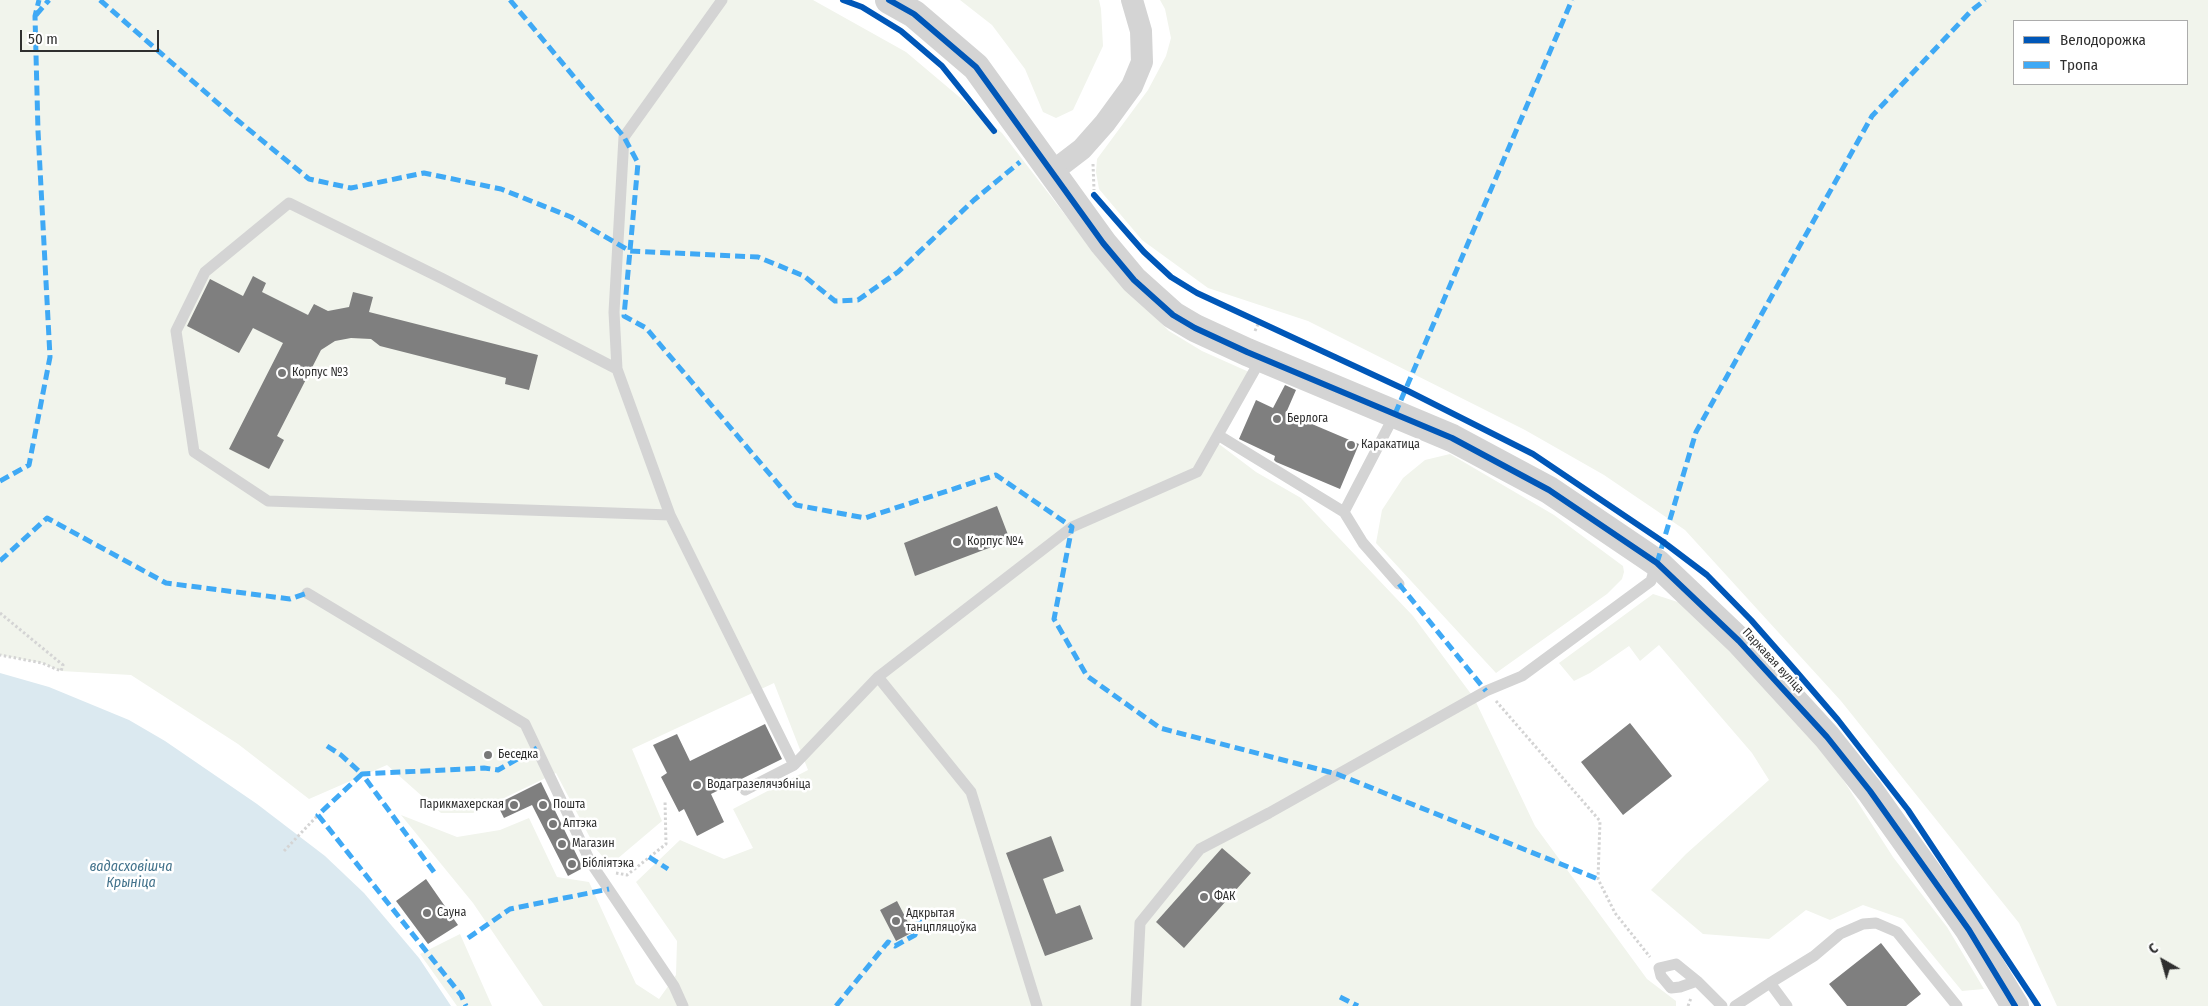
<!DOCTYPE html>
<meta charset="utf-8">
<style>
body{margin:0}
#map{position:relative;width:2208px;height:1006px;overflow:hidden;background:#fff;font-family:"Fira Sans Condensed",sans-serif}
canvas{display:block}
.legend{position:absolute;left:2013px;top:20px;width:175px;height:65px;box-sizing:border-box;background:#fff;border:1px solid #acacac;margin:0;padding:6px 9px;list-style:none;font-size:15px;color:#2f2f2f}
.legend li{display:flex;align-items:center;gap:10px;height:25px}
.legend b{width:25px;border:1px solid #acacac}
.north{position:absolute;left:2138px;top:936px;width:50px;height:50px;-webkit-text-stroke:4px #fff;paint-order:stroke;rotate:322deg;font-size:14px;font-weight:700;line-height:20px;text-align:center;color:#2f2f2f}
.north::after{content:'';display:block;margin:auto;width:18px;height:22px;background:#2f2f2f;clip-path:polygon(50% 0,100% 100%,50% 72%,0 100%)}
.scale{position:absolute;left:20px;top:30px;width:139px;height:22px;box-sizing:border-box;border:2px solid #2f2f2f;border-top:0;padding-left:6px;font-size:15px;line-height:18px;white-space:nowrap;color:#2f2f2f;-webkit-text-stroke:4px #fff;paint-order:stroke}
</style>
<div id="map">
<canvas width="2208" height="1006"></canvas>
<ul class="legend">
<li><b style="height:6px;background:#0057b8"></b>Велодорожка</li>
<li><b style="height:6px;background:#3fa9f5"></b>Тропа</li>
</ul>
<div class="north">С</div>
<div class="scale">50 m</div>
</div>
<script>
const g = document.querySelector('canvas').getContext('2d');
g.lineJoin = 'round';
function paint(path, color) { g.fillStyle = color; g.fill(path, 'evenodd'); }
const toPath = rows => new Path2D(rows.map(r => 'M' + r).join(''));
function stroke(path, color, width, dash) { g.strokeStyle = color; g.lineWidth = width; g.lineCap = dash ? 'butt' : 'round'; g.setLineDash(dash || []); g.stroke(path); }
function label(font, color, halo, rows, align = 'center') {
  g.font = font + ' "Fira Sans Condensed",sans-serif'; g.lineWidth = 5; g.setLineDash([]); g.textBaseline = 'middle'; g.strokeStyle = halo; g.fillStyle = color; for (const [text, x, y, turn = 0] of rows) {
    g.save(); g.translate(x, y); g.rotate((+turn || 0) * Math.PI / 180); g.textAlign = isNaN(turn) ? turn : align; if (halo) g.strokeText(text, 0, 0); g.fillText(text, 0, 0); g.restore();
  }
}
paint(toPath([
 [0,0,813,0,906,52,1002,133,1110,273,1169,331,1202,351,1249,372,1211,438,1256,472,1301,498,1413,616,1474,698,1535,826,1647,979,1676,1001,1676,1006,543,1006,473,903,401,815,457,837,500,830,529,818,557,877,589,882,636,984,659,999,676,975,677,941,636,882,680,840,724,859,753,848,733,809,808,770,774,683,632,749,662,821,610,865,596,849,556,773,473,813,441,813,387,765,309,799,238,744,131,675,61,671,42,663,0,655],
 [960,0,1099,0,1101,9,1103,46,1073,110,1056,118,1043,112,1025,69,992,25],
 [1160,0,2208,0,2208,1006,2057,1006,2019,923,1841,701,1685,530,1604,475,1525,430,1308,321,1208,288,1142,240,1099,189,1096,172,1097,159,1148,90,1166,56,1171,38,1165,9],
 [2014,21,2187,21,2187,84,2014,84],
 [1450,454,1554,515,1623,566,1624,572,1622,579,1607,594,1496,673,1376,543,1382,510,1403,478,1425,460],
 [1653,594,1687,605,1822,747,1893,857,1947,927,1984,989,1962,991,1903,919,1863,905,1830,920,1806,910,1769,939,1703,934,1651,890,1686,854,1769,780,1752,753,1659,645,1640,661,1629,646,1590,673,1574,681,1559,663],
 [460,934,492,1006,457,1006,420,954]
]), '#f1f4ec');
paint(toPath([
 [0,673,49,687,129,720,165,741,257,804,325,856,364,893,419,958,451,1006,0,1006]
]), '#dbe9f0');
paint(toPath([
 [253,276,266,283,262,292,308,315,314,304,328,311,349,307,353,292,373,297,369,312,538,355,529,390,505,384,506,378,380,346,371,339,351,338,335,341,321,350,277,436,284,440,269,469,229,449,283,343,253,328,239,353,187,326,210,279,243,296],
 [1285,385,1296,390,1286,413,1359,444,1340,489,1276,462,1274,460,1275,456,1239,439,1256,400,1273,408],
 [997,506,1010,540,915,576,904,543],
 [1630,723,1672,776,1623,815,1581,762],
 [765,724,782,759,711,794,724,822,697,836,684,809,679,812,661,777,667,773,653,745,677,734,690,761],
 [541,782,583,868,568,876,532,805,504,818,497,804],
 [1051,836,1064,871,1043,879,1056,914,1080,905,1093,939,1045,956,1006,853],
 [1222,848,1251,873,1184,948,1156,922],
 [426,879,458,925,428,944,396,901],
 [897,901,913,932,896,941,880,910],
 [1881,943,1921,994,1906,1006,1847,1006,1829,984]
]), '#7f7f7f');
stroke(toPath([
 [1093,164,1094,190],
 [1255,331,1259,322],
 [0,613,63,665,61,671,42,663,0,655],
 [1496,701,1600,821,1598,879,1615,913,1650,957],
 [284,851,318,815],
 [616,873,627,875,666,844,665,800],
 [1688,1006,1691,998]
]), '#d4d4d4', 3, [2.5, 2.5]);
stroke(toPath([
 [617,369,614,312,624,137,722,0],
 [1218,435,1344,512,1395,414],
 [1344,512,1363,543,1399,584],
 [670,515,268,501,194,452,176,331,205,272,289,203,443,279,617,369,670,515,794,765],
 [307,593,525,724,591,863,674,986,683,1006],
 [878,677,971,792,1037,1006],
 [745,790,794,765,878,677,1072,527,1197,472,1262,357],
 [1697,981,1680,987,1671,988,1661,976,1659,968,1676,964,1697,981,1722,1006],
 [1770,983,1814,956,1840,934,1863,924,1876,923,1897,932,1957,1006],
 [1136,1006,1140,923,1200,849,1269,813,1486,691,1522,676,1651,581,1656,564],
 [1735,1006,1770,983,1787,1006]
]), '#d4d4d4', 11);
stroke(toPath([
 [1052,172,1082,149,1105,123,1132,86,1142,62,1141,31,1132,0]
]), '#d4d4d4', 22);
stroke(toPath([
 [889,0,914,14,976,67,1103,243,1134,280,1173,315,1195,328,1247,352,1452,438,1549,490,1657,563,1739,641,1827,737,1870,791,1969,930,2015,1006]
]), '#d4d4d4', 28);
stroke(toPath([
 [100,0,236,119,309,179,351,188,424,173,501,189,571,217,630,251,758,257,804,276,835,301,858,300,898,272,974,200,1020,162],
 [510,0,624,137,638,163,624,316,646,328,796,505,865,518,996,475,1072,527,1054,619,1087,676,1160,728,1337,774,1598,879],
 [36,15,49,0],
 [1395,414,1572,0],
 [0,481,29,465,50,357,38,131,35,16,39,0],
 [0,561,47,518,166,583,290,599,307,593],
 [1657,563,1696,432,1872,116,1971,11,1985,0],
 [1399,584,1486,691],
 [327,746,341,755,362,774,318,815,461,995,466,1006],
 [649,857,668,869],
 [434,872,362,774,484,768,498,770,537,748],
 [468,938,510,909,609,889],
 [1340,997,1358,1006],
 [836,1006,888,942,895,946,915,935,921,915]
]), '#3fa9f5', 5, [10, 5]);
stroke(toPath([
 [843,0,862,7,901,31,942,66,994,131],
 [889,0,914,14,976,67,1103,243,1134,280,1173,315,1195,328,1247,352,1452,438,1549,490,1657,563,1739,641,1827,737,1870,791,1969,930,2015,1006],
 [1094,195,1144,252,1171,277,1197,293,1406,390,1533,454,1662,541,1707,575,1751,620,1795,670,1838,720,1908,810,2038,1006]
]), '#0057b8', 6);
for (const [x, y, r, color] of [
 [282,373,5,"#787878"],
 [1277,419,5,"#787878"],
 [1351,445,5,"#787878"],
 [957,542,5,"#787878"],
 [488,755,5,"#787878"],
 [697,785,5,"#787878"],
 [514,805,5,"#787878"],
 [543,805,5,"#787878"],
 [553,824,5,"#787878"],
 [562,844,5,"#787878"],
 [572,864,5,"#787878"],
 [1204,897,5,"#787878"],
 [427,913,5,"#787878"],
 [896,921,5,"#787878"]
]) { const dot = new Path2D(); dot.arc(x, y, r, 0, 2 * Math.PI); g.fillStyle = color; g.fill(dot); stroke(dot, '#fff', 2); }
label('12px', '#2f2f2f', '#fff', [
 ["Корпус №3",292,373],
 ["Берлога",1287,419],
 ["Каракатица",1361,445],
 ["Корпус №4",967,542],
 ["Беседка",498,755],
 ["Водагразелячэбніца",707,785],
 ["Парикмахерская",504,805,"right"],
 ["Пошта",553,805],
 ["Аптэка",563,824],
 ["Магазин",572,844],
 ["Бібліятэка",582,864],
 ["ФАК",1214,897],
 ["Сауна",437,913],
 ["Адкрытая",906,914],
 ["танцпляцоўка",906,928]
], 'left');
label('12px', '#2f2f2f', '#fff', [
 ["Паркавая вуліца",1773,661,47]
]);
label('italic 14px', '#42728b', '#fff', [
 ["вадасховішча",131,867],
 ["Крыніца",131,883]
]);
</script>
